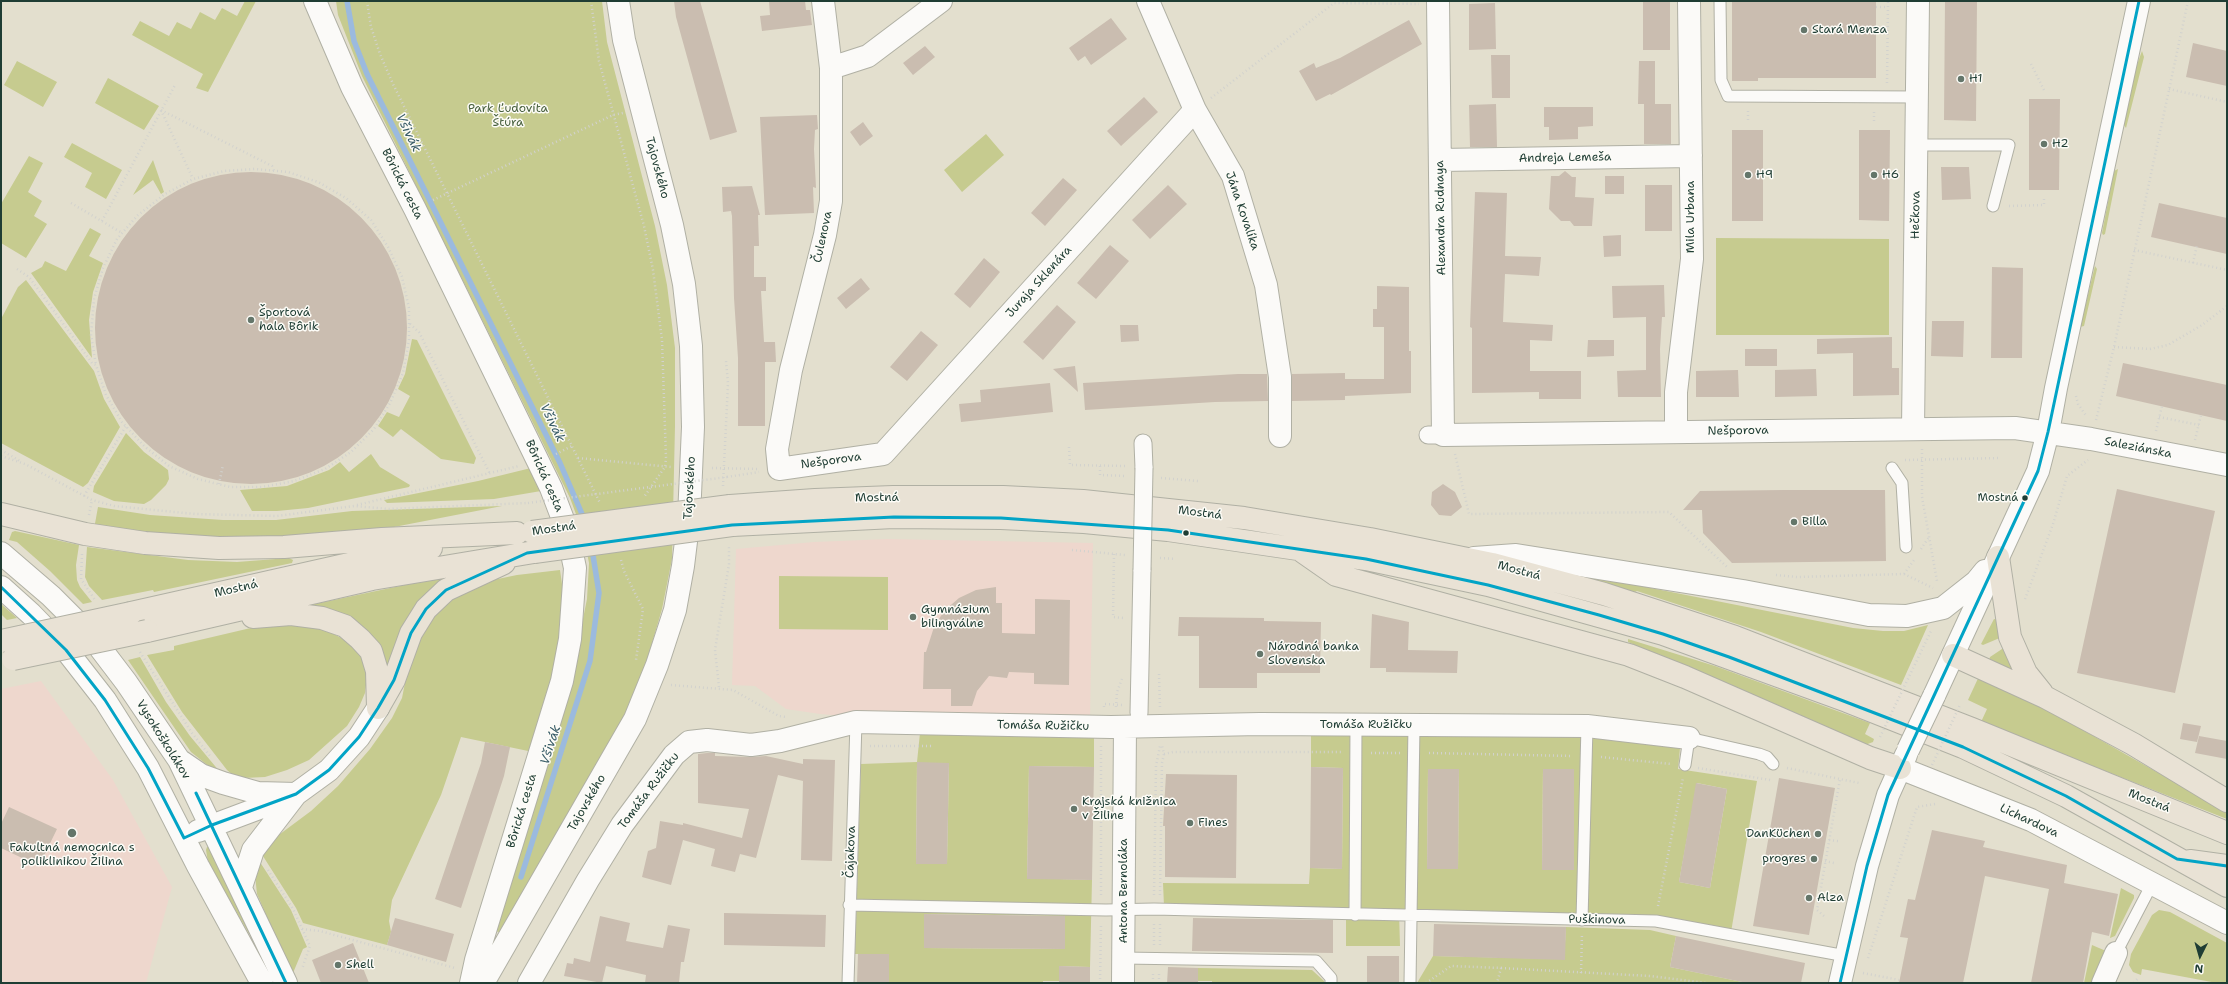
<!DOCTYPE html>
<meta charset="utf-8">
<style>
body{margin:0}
#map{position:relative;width:2228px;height:984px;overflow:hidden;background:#e3dfce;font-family:"Shantell Sans",sans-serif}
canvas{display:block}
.frame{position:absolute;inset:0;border:2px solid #1f3d34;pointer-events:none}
.north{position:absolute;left:2180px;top:936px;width:40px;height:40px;-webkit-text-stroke:3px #fdfcf7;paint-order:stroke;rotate:185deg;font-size:11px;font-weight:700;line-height:16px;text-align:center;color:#1f3d34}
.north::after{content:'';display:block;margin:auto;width:14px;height:18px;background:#1f3d34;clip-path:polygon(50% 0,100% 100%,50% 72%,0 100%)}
</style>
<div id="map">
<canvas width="2228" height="984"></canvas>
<div class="frame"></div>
<div class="north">N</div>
</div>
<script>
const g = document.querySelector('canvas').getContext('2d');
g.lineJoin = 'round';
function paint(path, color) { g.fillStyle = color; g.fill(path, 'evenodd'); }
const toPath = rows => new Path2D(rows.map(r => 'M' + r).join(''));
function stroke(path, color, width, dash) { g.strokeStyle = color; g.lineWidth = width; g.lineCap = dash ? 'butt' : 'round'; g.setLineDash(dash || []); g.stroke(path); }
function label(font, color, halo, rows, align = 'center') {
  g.font = font + ' "Shantell Sans",sans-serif'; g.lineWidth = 3; g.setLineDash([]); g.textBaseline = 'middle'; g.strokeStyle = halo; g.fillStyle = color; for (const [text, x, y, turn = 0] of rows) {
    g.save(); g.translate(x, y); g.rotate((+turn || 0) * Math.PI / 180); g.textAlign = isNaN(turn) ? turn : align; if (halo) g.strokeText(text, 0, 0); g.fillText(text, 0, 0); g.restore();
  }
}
paint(toPath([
 [888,539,1093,543,1090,720,856,717,820,714,786,709,755,686,732,685,736,549,814,542],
 [41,681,113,780,172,887,146,983,1,983,1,689]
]), '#eed7cd');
paint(toPath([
 [245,1,256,1,208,92,196,88,203,74,132,35,140,21,169,36,177,22,191,29,200,12,215,20,222,8,237,16],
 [336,1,602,1,607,42,655,226,667,285,675,348,675,426,672,559,662,609,646,664,633,697,607,750,499,932,495,931,570,683,587,599,589,563,583,533,570,498,362,76,338,15],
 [2142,51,2144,57,2126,128,2124,125,2135,70],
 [17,61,57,82,43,107,4,85],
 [108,78,159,106,144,130,95,103],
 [986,134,1004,155,962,192,944,170],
 [72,143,122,170,106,199,85,187,92,173,64,157],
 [29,156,43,163,28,192,42,201,34,216,47,224,26,258,1,243,1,204],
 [153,160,164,192,161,194,153,180,133,195],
 [2118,169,2105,234,2103,235,2102,233,2114,171],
 [90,228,101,234,89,256,103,263,93,292,89,320,92,358,31,273,42,267,45,261,66,271],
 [1716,238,1889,239,1889,335,1716,335],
 [2095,266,2097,269,2084,326,2080,327],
 [26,280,94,371,104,399,120,427,88,483,83,487,1,443,1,319,18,287],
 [412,339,417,340,476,458,474,464,441,459,401,429,393,437,378,426,387,412,399,417,410,396,398,389,405,374],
 [126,433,144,452,168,470,169,479,166,485,151,500,144,504,114,501,93,492,94,486],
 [371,454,380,467,410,485,409,487,308,508,277,511,252,511,240,490,287,486,329,470,340,462,349,472],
 [531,468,541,491,494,499,387,503,384,500,478,481],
 [502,506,394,527,318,536,239,540,94,529,98,507,150,515,223,520,276,520,352,511],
 [15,531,79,545,76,565,77,580,80,587,92,602,83,604,50,571,17,542,9,540,12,532],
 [87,547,188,560,237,562,289,558,293,560,292,563,154,592,153,590,102,600,89,586,85,577],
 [560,570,564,598,561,639,554,680,533,752,461,737,441,795,392,900,389,921,391,932,387,945,303,923,296,908,261,853,268,843,311,811,338,786,370,749,392,718,402,698,410,658,419,635,448,597,488,581,517,575],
 [1575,573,1853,628,1883,631,1904,631,1928,625,1901,685,1761,632,1637,591,1635,592,1575,575],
 [447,576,448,578,387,668,310,605],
 [779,576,888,577,888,630,779,629],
 [1,604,17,618,7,620,1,614],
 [1994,619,1998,620,2002,637,1983,645,1981,644],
 [272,623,323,628,352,644,360,655,366,666,367,678,365,693,359,707,347,726,309,760,287,770,265,777,243,778,234,776,227,770,182,712,147,655,174,650,174,646],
 [1628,639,1715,666,1870,723,1865,734,1874,739,1873,742,1865,745,1628,642],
 [2005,647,2015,674,1988,663,1990,657],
 [140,657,166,702,190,736,220,772,211,768,191,752,128,660],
 [1981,672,2227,812,2227,819,1981,722,1987,709,1968,700],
 [1311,732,1576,734,1680,748,1678,769,1757,781,1731,932,1650,916,1399,911,1400,946,1346,946,1346,909,1164,906,1163,883,1309,884,1310,868,1342,869,1343,768,1311,767],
 [1428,769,1459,769,1458,869,1427,868],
 [1543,769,1574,770,1574,870,1542,869],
 [1697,783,1727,789,1710,888,1679,882],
 [920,733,1094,735,1094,767,1029,766,1027,878,1092,880,1090,967,1059,966,1059,981,1043,981,1043,983,889,983,889,954,855,954,861,764,917,762],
 [917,763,949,763,947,864,916,863],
 [924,914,1065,916,1065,949,924,948],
 [210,846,250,933,249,934,208,862,206,850,207,847],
 [258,859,291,910,307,947,303,949,293,973,290,970,257,894,255,875],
 [2121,888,2134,895,2134,898,2115,936,2110,938],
 [2159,910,2170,912,2227,943,2227,983,2217,983,2142,969,2141,975,2133,972,2129,965,2131,954,2152,915],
 [1566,927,1650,930,1676,936,1670,967,1747,983,1417,983,1433,956,1564,959],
 [2092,945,2106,951,2094,983,2084,983],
 [1198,968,1312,970,1324,981,1324,983,1212,983,1212,981,1198,981]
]), '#c6cb8f');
stroke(toPath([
 [347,1,354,41,367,74,560,463,585,521],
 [521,877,590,661,599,593,592,549]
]), '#9bbade', 5.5);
paint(toPath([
 [674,1,700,1,737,132,710,140,676,17],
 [769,1,805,1,806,10,810,10,812,25,762,31,760,16,770,15],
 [1643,1,1670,1,1670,50,1643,50],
 [1732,1,1876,1,1876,78,1758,78,1758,81,1732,81],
 [1945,1,1977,1,1976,121,1944,120],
 [1495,3,1496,49,1469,50,1469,4],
 [1111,18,1127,39,1091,65,1085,56,1078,61,1069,48],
 [1409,20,1422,44,1331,95,1330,94,1316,101,1299,71,1314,63,1316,68,1340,58],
 [2193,43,2227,51,2227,86,2186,77],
 [925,46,935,57,913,75,903,63],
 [1491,55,1510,55,1510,98,1492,98],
 [1639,61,1655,61,1655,104,1671,104,1671,144,1644,144,1644,104,1638,104],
 [1144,97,1158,112,1121,146,1107,131],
 [2029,99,2060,99,2059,190,2029,190],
 [1496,104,1497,147,1470,147,1469,105],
 [1544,107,1593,107,1593,126,1578,127,1578,139,1549,140,1549,127,1544,127],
 [817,115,818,129,815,130,814,149,816,188,813,187,814,213,765,215,760,117],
 [863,122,873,136,860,146,850,132],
 [1732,130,1763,130,1763,221,1732,221],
 [1859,130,1890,130,1889,221,1859,220],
 [1941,167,1969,167,1971,199,1942,200],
 [1565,171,1572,177,1576,177,1575,197,1594,198,1592,226,1574,226,1570,221,1561,221,1549,209,1551,176,1559,176],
 '95 328a156 156 0 1 1 312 0a156 156 0 1 1-312 0Z',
 [1605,176,1624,176,1624,194,1605,194],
 [1063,178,1077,190,1045,226,1031,213],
 [1168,185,1187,204,1150,239,1132,220],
 [1645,185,1672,185,1672,231,1645,231],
 [752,186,760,215,758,215,759,246,754,246,754,277,766,277,766,291,761,291,764,342,775,342,776,362,765,362,765,426,738,426,738,358,734,298,732,216,731,211,723,212,722,187],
 [1475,192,1507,193,1505,256,1541,257,1539,276,1505,274,1503,322,1553,325,1552,341,1530,340,1530,371,1581,371,1581,399,1539,399,1539,392,1472,393,1472,328,1470,327],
 [2159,203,2227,218,2227,254,2151,237],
 [1621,235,1621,256,1604,257,1603,236],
 [1110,245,1129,261,1096,299,1077,283],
 [984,258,1000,272,970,308,954,294],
 [1992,267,2023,268,2022,358,1991,358],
 [861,278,870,289,846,309,837,298],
 [1664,285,1665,317,1662,317,1660,349,1661,397,1618,397,1617,371,1646,370,1646,317,1613,318,1612,286],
 [1377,286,1409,287,1409,351,1411,351,1411,393,1345,396,1345,400,1292,401,1292,374,1345,373,1345,379,1384,379,1384,327,1373,327,1373,309,1377,309],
 [1057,305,1076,322,1043,360,1023,342],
 [1932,321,1964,321,1963,357,1931,356],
 [1120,325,1138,325,1139,341,1121,342],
 [921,331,938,345,907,381,890,367],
 [1892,337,1892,368,1899,368,1899,395,1853,396,1853,353,1817,354,1817,339],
 [1588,340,1614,340,1614,356,1587,357],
 [1745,349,1777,349,1777,366,1745,366],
 [2123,363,2227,385,2227,421,2116,396],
 [1075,366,1078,392,1053,369],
 [1816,369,1817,396,1775,397,1775,370],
 [1738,370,1739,397,1696,397,1696,371],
 [1238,374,1267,374,1268,401,1215,402,1085,410,1083,383],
 [1050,383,1053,412,961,422,959,404,981,402,980,390],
 [1443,484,1455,492,1462,507,1451,516,1439,515,1431,505,1432,492],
 [2117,489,2215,511,2175,693,2077,673],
 [1783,490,1885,490,1886,561,1732,563,1703,533,1702,510,1683,510,1700,491],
 [996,587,996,603,1002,603,1002,633,1035,634,1035,599,1070,600,1069,685,1034,684,1034,673,1009,672,1007,678,989,676,977,691,972,706,951,706,951,689,923,689,924,652,926,652,934,627,944,611,959,598,976,590],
 [1372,614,1409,622,1408,650,1458,651,1457,673,1386,672,1386,668,1370,668],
 [1179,617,1264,618,1264,621,1321,622,1320,673,1257,673,1257,688,1199,688,1199,636,1178,636],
 [2183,723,2201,726,2197,742,2180,739],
 [2199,736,2227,741,2227,759,2195,753],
 [485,742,510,747,504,776,461,908,435,899,481,763],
 [707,753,715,753,715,756,750,757,766,756,803,764,803,759,835,760,832,861,801,860,803,781,778,775,756,858,740,854,735,872,711,866,715,849,683,840,671,885,642,877,648,851,656,848,660,821,683,825,683,823,742,838,749,809,698,803,698,754],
 [917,762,949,763,947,864,916,864],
 [1029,766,1094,767,1092,880,1027,879],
 [1311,767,1343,768,1342,869,1310,868],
 [1428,769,1459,769,1458,869,1427,869],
 [1543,769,1574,769,1574,870,1542,870],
 [1166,774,1237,775,1236,878,1165,877,1165,826,1163,826],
 [1779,778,1835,788,1809,935,1753,926],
 [1696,783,1727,789,1710,888,1679,882],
 [9,807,57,829,39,866,1,848,1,824],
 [1932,830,1985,841,1983,847,2067,865,2064,883,2118,894,2109,936,2092,932,2083,983,2031,983,2049,889,1985,876,1963,983,1899,983,1908,938,1900,937,1908,899,1915,900],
 [724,913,826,915,825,947,724,945],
 [924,914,1065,916,1065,949,924,948],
 [600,916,630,923,626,941,663,948,668,925,690,929,684,962,681,962,679,983,645,983,646,975,606,966,602,983,564,976,567,963,573,964,574,958,590,962],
 [395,918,454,934,446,962,387,945],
 [1193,918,1333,920,1333,953,1192,951],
 [1434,924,1566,927,1565,960,1433,956],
 [1676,936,1805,963,1801,983,1747,983,1670,967],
 [353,943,369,983,321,983,312,960],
 [858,954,889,954,889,983,857,983],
 [1367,956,1399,956,1399,983,1367,983],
 [1059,966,1090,967,1090,983,1059,983],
 [1168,967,1198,968,1198,983,1167,983]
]), '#cabdb0');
const service = toPath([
 [1720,1,1721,80,1728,96,1917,97],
 [1916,145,2009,145,1993,206],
 [1892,468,1902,483,1906,547],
 [1685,765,1689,738,1759,754,1767,757,1773,764],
 [849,905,1106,910,1154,909,1656,921,1846,956],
 [1355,915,1356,725],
 [1582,920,1587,726],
 [2116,953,2152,884],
 [1123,958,1316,961,1331,978,1331,983],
 [848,983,856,722],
 [1410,983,1414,725]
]);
const pedestrian = toPath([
 [1428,435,1443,435],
 [1143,443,1144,468],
 [1139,713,1142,570]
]);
const minor = toPath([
 [315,1,352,87,415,209,551,488,567,530,575,568,570,639,562,681,476,960,471,983],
 [823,1,831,68,831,201,825,235,791,370,777,449,779,469,883,454,1195,110],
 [1148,1,1195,110,1233,176,1266,285,1280,377,1280,436],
 [1438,1,1443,435,2015,428,2091,439,2227,465],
 [831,68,868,56,941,1],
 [1440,160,1691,156],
 [1913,429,1918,1],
 [1676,431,1676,392,1692,259,1689,1],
 [1,553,51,596,91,636,126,682,179,760,286,983],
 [1474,558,1516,555,1743,591,1869,615,1907,616,1943,608,1976,582,1985,571],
 [1,587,31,614,66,650,105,700,148,768,198,866,262,983],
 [1934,696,2038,471,2048,432,2056,388,2139,1],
 [179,760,201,775,223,783,258,793,296,794],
 [1900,768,2031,820,2227,923],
 [198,831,286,798],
 [241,887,253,850,296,794,329,770,359,737,378,708],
 [483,983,635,719,657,665,675,610,683,566,689,517,693,427,691,346,684,284,672,225,624,40,618,1],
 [529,983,588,880,622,825,674,755,689,742,707,740,751,745,780,741,856,722,1111,727,1260,724,1587,726,1689,738],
 [1123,983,1125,727],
 [1840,983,1867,866,1888,795,1906,755],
 [2103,983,2116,953]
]);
const primary = toPath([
 [730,506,815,500,893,497,1003,497,1083,501,1244,518,1370,539,1492,564,1604,594,1735,637,1972,729,2227,833],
 [1,514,85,534,145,543,219,548,284,547,382,539,517,533],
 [732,525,894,517,1001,518,1084,522,1168,530,1366,559,1488,585,1663,634,1847,701,1963,747,2066,796,2227,886],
 [1303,552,1336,575,1629,655,1685,677,1870,758,1900,768],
 [1998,557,2010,637,2026,673,2042,693],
 [131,613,367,560,431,548],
 [253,617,291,614,322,618,345,626,360,639,371,651,377,671,378,708],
 [147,631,372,579,534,552],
 [1953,655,2045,697,2133,744,2227,801],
 [378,708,394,680,411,633,426,609,446,590,504,563],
 [2190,861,2227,866]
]);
stroke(service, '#b0b0a4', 13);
stroke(pedestrian, '#b0b0a4', 19);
stroke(minor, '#b0b0a4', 24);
stroke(primary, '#b0b0a4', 24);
stroke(toPath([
 [367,1,371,27,380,54,393,84,600,503],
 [591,1,599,61,644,226,653,270,662,340,666,458,665,467,644,497],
 [1876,7,1888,7],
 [2031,64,2044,90],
 [1887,83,1888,1],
 [2169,89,2227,102],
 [1211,98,1334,3,1419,4],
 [161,110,272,166,274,171],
 [161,110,193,179],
 [1748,120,1748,111],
 [1874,121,1874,111],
 [433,200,613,115,623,113],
 [71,203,122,233],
 [2009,206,2044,205,2044,199],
 [102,221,175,85],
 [2134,250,2227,270],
 [2193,263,2197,245],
 [17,269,29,277,92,363,96,365,106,395,122,422,144,446,169,466,198,479,230,487,262,487,294,481,325,469,351,452,374,429,390,403,403,373,409,340,409,308,402,277,388,247,371,220,346,198,318,182,288,172,255,169,224,171,193,179,165,194,138,215,117,239,103,268,94,299,91,335,96,365],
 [410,324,419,332,490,474],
 [2114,347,2150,349,2168,345,2202,325,2227,306],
 [2076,396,2078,404,2087,417],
 [2159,417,2199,425],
 [2096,420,2114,347,2188,1],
 [2156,431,2162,406],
 [2195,440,2201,415],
 [1069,447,1070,465,1127,466],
 [1922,449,1922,497,1937,581],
 [1,450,20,461],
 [556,454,572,446],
 [1455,454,1469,514,1669,512,1728,568],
 [1,456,25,464,92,500,114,506,195,514,277,516,354,506,389,509,528,503],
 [578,458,671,467],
 [1905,460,2000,458],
 [1100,466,1100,475,1126,476],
 [712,468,759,469],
 [727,477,759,472],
 [1161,478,1198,481],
 [219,484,223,465],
 [723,486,728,383,726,361],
 [84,496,126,426],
 [357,505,519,466],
 [89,515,92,500],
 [1921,549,1929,537],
 [1072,550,1125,555],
 [82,554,81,579,95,600],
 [1114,554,1113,617,1124,618],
 [1160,558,1175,559],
 [621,560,624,571,643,609,636,660],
 [1904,574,1914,560],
 [1776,575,1797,577,1904,574,1933,588],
 [2025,599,2053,524,2067,476,2088,460],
 [140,652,192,733,210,756],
 [1159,674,1160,707],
 [1906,683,1931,631],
 [671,685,733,690,779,716,786,717],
 [719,687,715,650,729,564,729,545],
 [1104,707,1104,704,1123,705],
 [1116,707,1117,692,1122,679],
 [870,746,931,746],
 [1101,746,1101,897],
 [1371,753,1400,753],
 [1429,753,1572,756],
 [1164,754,1173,752,1342,752],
 [1601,757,1671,764],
 [1698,768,1770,780],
 [1787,768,1859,783],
 [1829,840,1838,841],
 [1825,861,1834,863],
 [268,870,293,909,310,946,302,969],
 [1154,895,1156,766,1160,746],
 [1160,895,1162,763,1164,754,1162,746],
 [1658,906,1683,778],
 [1824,916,1817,910,1840,779],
 [302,929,320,931,455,968],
 [1154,945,1154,924],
 [1160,945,1160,924],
 [1868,958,1917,807,1935,804],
 [1501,968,1650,976,1706,983],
 [1581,973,1582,934],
 [1863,973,1899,980],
 [1100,983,1101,924],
 [1153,983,1153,974],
 [1159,983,1159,974],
 [1426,983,1451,966,1501,968,1497,983],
 [2134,983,2138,978]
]), '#d2d2ce', 2.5, [1, 3]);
stroke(service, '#fbfaf8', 11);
stroke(pedestrian, '#fbfaf8', 17);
stroke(minor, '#fbfaf8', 22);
stroke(primary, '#e9e2d5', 22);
const pedestrianBridge = toPath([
 [1142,570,1144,468]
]);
const minorBridge = toPath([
 [1908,750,1934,696]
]);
const primaryBridge = toPath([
 [532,532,730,506],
 [534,552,732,525],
 [1,641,131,613],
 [13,659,147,631]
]);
stroke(pedestrianBridge, '#b0b0a4', 19, []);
stroke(minorBridge, '#b0b0a4', 24, []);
stroke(primaryBridge, '#b0b0a4', 24, []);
stroke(toPath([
 [528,503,727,477],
 [1880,737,1906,683],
 [1932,765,1960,705]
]), '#d2d2ce', 2.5, [1, 3]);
stroke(pedestrianBridge, '#fbfaf8', 17);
stroke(minorBridge, '#fbfaf8', 22);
stroke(primaryBridge, '#e9e2d5', 22);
stroke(toPath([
 [1,587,66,650,105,700,148,768,184,838,212,825,296,794,329,770,359,737,378,708,394,680,411,633,426,609,446,590,527,553,732,525,894,517,1001,518,1168,530,1366,559,1488,585,1599,615,1663,634,1729,657,1963,747,2066,796,2177,859,2227,866],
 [196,793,286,983],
 [1840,983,1867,866,1888,795,2038,471,2048,432,2139,1]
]), '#02a4c6', 3);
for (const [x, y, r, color] of [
 [1804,30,4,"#64766a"],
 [1961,79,4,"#64766a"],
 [2044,144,4,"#64766a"],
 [1748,175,4,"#64766a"],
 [1874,175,4,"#64766a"],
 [251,320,4,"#64766a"],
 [2025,498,3.5,"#1f3d34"],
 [1794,522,4,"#64766a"],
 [1186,533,3.5,"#1f3d34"],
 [913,617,4,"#64766a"],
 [1260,654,4,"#64766a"],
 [1074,809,4,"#64766a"],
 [1190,823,4,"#64766a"],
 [72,833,5,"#64766a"],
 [1818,834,4,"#64766a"],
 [1814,859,4,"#64766a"],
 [1809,898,4,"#64766a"],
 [338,965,4,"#64766a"]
]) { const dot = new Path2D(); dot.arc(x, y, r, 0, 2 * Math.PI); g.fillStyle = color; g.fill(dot); stroke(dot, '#fdfcf7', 1.5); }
label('11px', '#1f3d34', '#fdfcf7', [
 ["Mostná",2018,498]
], 'right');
label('12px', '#1f3d34', '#fdfcf7', [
 ["Stará Menza",1812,30],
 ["H1",1969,79],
 ["H2",2052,144],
 ["H9",1756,175],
 ["H6",1882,175],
 ["Športová",259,313],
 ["hala Bôrik",259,327],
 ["Billa",1802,522],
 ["Gymnázium",921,610],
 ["bilingválne",921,624],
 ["Národná banka",1268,647],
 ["Slovenska",1268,661],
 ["Krajská knižnica",1082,802],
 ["v Žiline",1082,816],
 ["Fines",1198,823],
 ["DanKüchen",1810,834,"right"],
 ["Fakultná nemocnica s",72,848,"center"],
 ["poliklinikou Žilina",72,862,"center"],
 ["progres",1806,859,"right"],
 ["Alza",1817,898],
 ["Shell",346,965]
], 'left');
label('12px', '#4a6240', '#fdfcf7', [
 ["Park Ľudovíta",508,109],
 ["Štúra",508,123]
]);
label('12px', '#1f3d34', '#fdfcf7', [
 ["Andreja Lemeša",1565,158,-1],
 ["Tajovského",657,168,75],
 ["Bôrická cesta",402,184,63],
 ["Jána Kovalíka",1242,211,71],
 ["Hečkova",1916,215,-89],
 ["Mila Urbana",1691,217,-90],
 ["Alexandra Rudnaya",1441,218,-91],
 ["Čulenova",823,237,-78],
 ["Juraja Sklenára",1039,282,-48],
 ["Nešporova",1738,431,-1],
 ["Saleziánska",2138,448,11],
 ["Nešporova",831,461,-8],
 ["Bôrická cesta",544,476,66],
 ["Tajovského",690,488,-87],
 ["Mostná",877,498,-1],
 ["Mostná",1200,513,7],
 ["Mostná",554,529,-8],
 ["Mostná",1519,571,15],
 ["Mostná",236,589,-13],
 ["Tomáša Ružičku",1366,725],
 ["Tomáša Ružičku",1043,726,1],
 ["Vysokoškolákov",163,740,58],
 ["Tomáša Ružičku",649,791,-53],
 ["Mostná",2149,801,22],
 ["Tajovského",587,803,-60],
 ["Bôrická cesta",522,811,-73],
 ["Lichardova",2029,821,25],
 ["Čajakova",851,852,-88],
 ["Antona Bernoláka",1124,891,-90],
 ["Puškinova",1597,920,1]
]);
label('italic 13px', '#3b5e69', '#fdfcf7', [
 ["Všivák",408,133,64],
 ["Všivák",552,423,64],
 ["Všivák",551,745,-72]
]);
</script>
